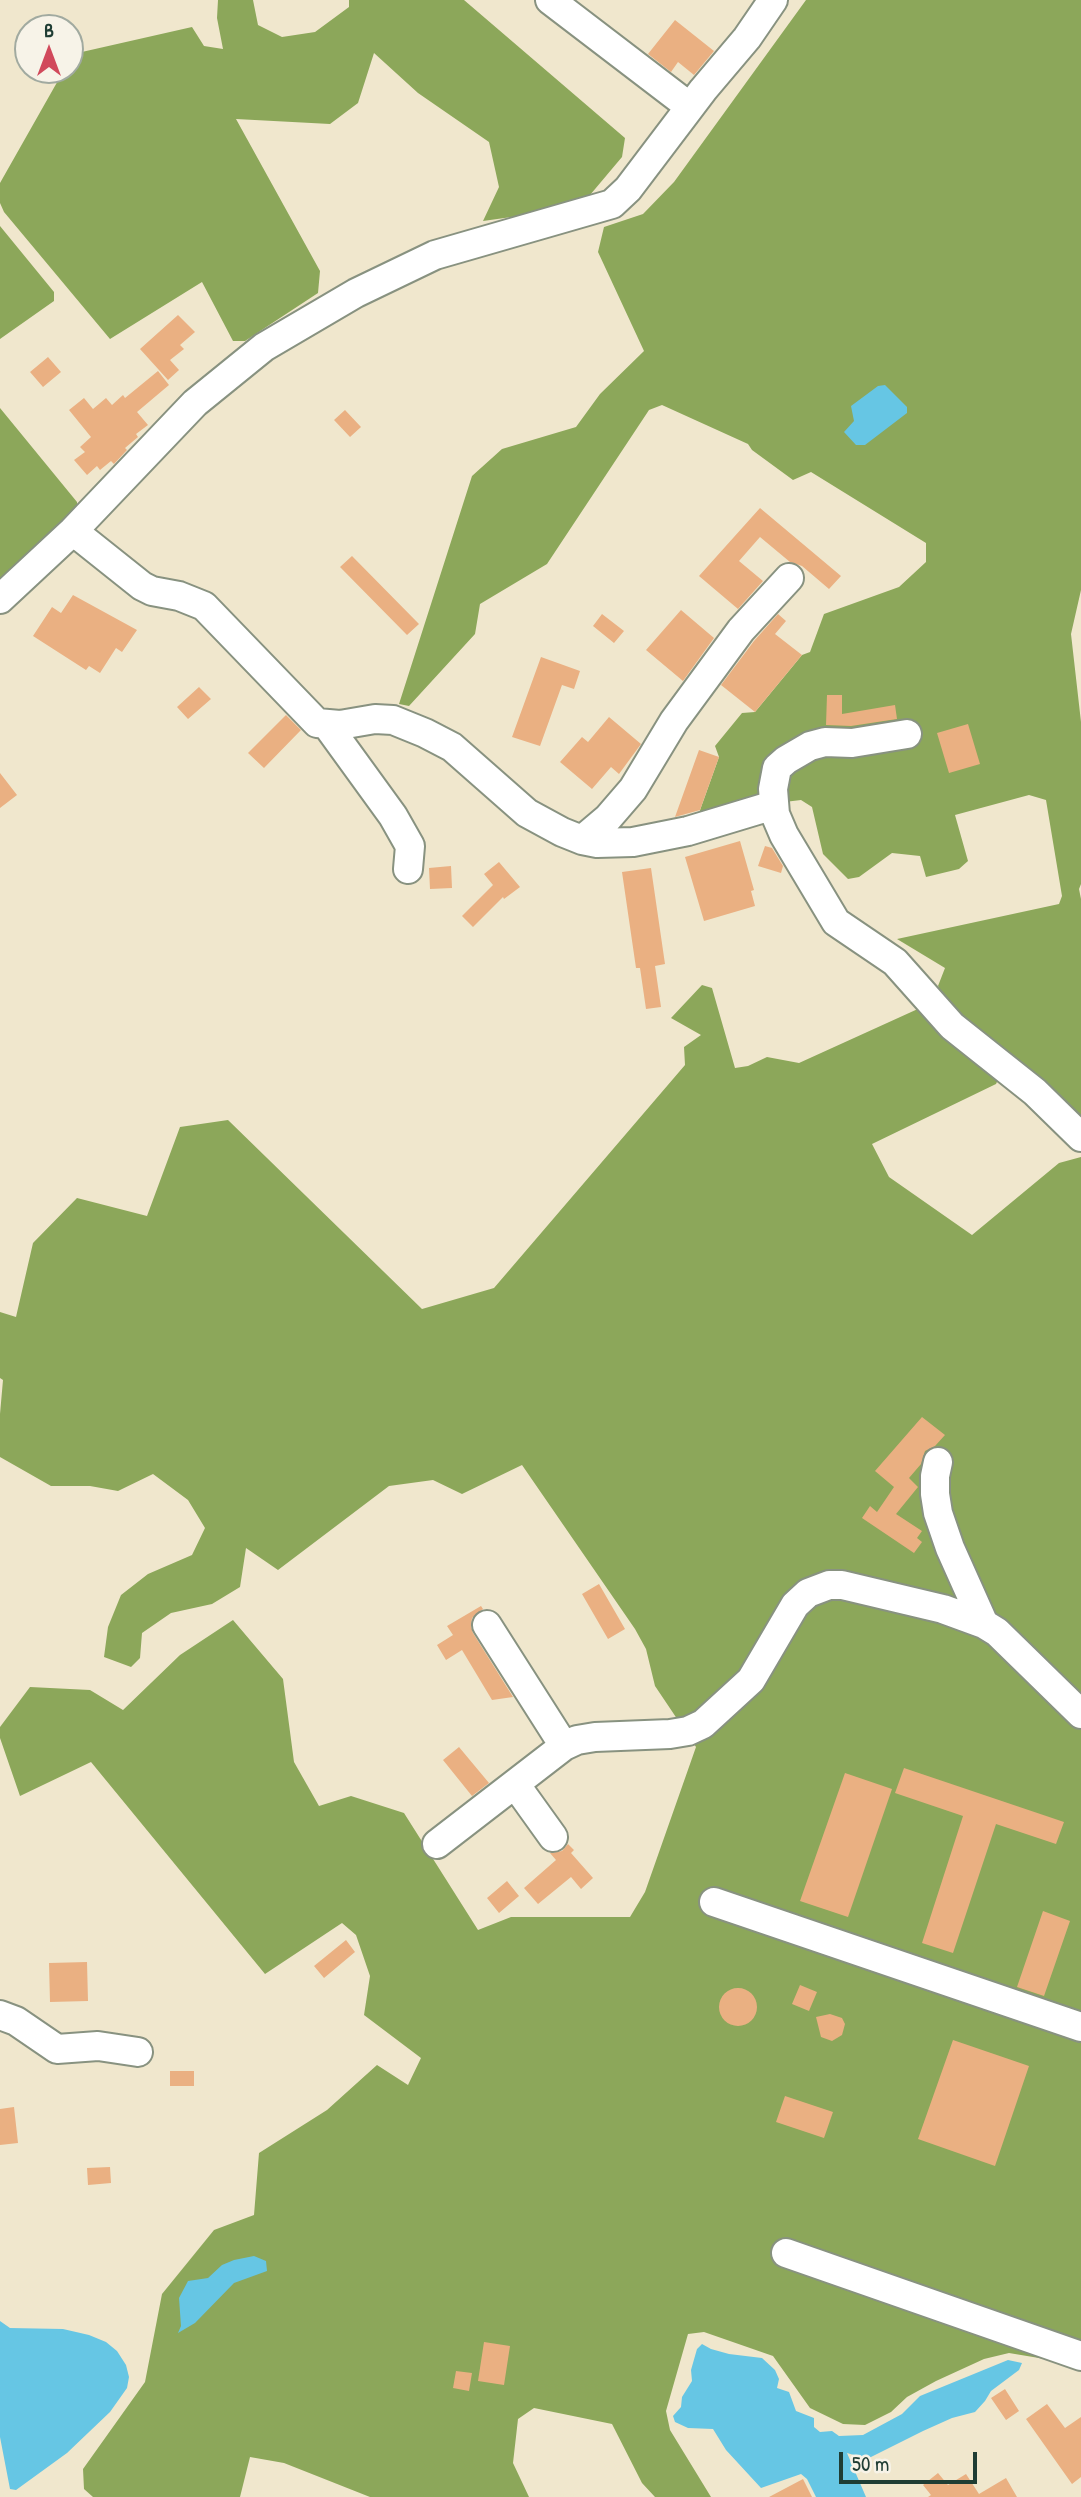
<!DOCTYPE html>
<style>
body{margin:0}
#map{position:relative;width:1081px;height:2497px;overflow:hidden;background:#f0e7cd;font-family:"Patrick Hand",sans-serif}
canvas{display:block}
.north{position:absolute;left:14px;top:14px;width:70px;height:70px;box-sizing:border-box;background:#f7f3e8;border:2px solid #a1aaa0;border-radius:50%;rotate:0deg;font-size:19px;font-weight:700;line-height:28px;text-align:center;color:#1f3d34}
.north::after{content:'';display:block;margin:auto;width:24px;height:32px;background:#d1495b;clip-path:polygon(50% 0,100% 100%,50% 72%,0 100%)}
.scale{position:absolute;left:839px;top:2452px;width:138px;height:32px;box-sizing:border-box;border:4px solid #1f3d34;border-top:0;padding-left:9px;font-size:21px;line-height:24px;white-space:nowrap;color:#1f3d34;-webkit-text-stroke:5px #f7f3e8;paint-order:stroke}
</style>
<div id="map">
<canvas width="1081" height="2497"></canvas>
<div class="north">B</div>
<div class="scale">50 m</div>
</div>
<script>
const g = document.querySelector('canvas').getContext('2d');
g.lineJoin = 'round';
function paint(path, color) { g.fillStyle = color; g.fill(path, 'evenodd'); }
const toPath = rows => new Path2D(rows.map(r => 'M' + r).join(''));
function stroke(path, color, width, dash) { g.strokeStyle = color; g.lineWidth = width; g.lineCap = dash ? 'butt' : 'round'; g.setLineDash(dash || []); g.stroke(path); }
paint(toPath([
 [218,0,253,0,258,25,282,37,315,32,349,7,349,0,464,0,625,138,622,157,590,195,540,213,483,221,499,187,489,142,418,93,374,53,358,103,330,124,236,119,320,271,318,293,245,341,233,341,202,282,110,339,4,212,0,203,0,183,64,70,70,70,70,59,73,54,192,27,204,46,223,49,217,18],
 [806,0,1081,0,1081,590,1071,634,1081,722,1081,884,1079,889,1081,899,1081,1120,956,1017,938,986,945,968,897,939,1059,904,1062,896,1046,800,1029,795,955,815,968,861,959,869,926,877,920,856,892,853,859,877,848,879,823,854,812,807,801,800,768,804,694,827,719,757,715,746,742,713,755,712,802,655,810,652,824,614,899,587,926,562,926,543,811,472,793,480,752,450,748,444,662,405,649,410,547,564,480,604,475,634,409,706,399,704,472,476,502,449,576,427,600,394,644,351,598,252,604,227,643,214,674,182],
 [0,226,54,292,54,301,0,339],
 [0,408,77,502,77,511,0,591],
 [702,985,712,988,735,1068,748,1066,767,1057,799,1063,920,1008,1002,1071,996,1084,872,1144,889,1177,972,1235,1059,1163,1081,1157,1081,2368,1063,2362,1009,2353,984,2359,936,2381,907,2397,891,2412,865,2425,843,2424,810,2408,773,2356,704,2332,688,2334,666,2411,670,2430,711,2497,655,2497,642,2483,612,2424,534,2408,518,2419,513,2463,529,2497,370,2497,284,2463,250,2457,240,2497,93,2497,84,2489,83,2469,145,2382,162,2294,214,2230,254,2215,259,2153,327,2110,377,2065,408,2085,421,2058,364,2015,370,1976,356,1935,342,1923,265,1974,91,1762,20,1796,0,1738,0,1727,30,1687,90,1690,123,1710,180,1655,233,1620,283,1679,294,1762,319,1806,351,1796,404,1813,478,1930,511,1917,630,1917,645,1892,696,1747,655,1686,646,1649,635,1629,522,1465,462,1494,433,1480,389,1486,278,1570,246,1548,240,1587,212,1604,171,1613,142,1633,140,1658,131,1667,104,1657,108,1627,121,1595,148,1574,192,1555,205,1528,188,1500,153,1474,118,1491,90,1486,51,1486,0,1457,0,1414,3,1380,0,1378,0,1312,16,1317,33,1243,77,1198,147,1216,180,1127,228,1120,422,1309,494,1288,685,1065,684,1047,701,1035,671,1018]
]), '#8ca75a');
paint(toPath([
 [885,385,907,407,907,413,865,445,856,445,844,432,854,421,851,406,878,386],
 [254,2256,266,2261,267,2271,234,2283,195,2323,178,2333,181,2326,179,2298,188,2281,208,2278,222,2265,234,2260],
 [0,2321,10,2328,63,2329,89,2335,106,2342,117,2351,126,2365,129,2377,127,2388,110,2412,67,2453,16,2490,10,2489,0,2437],
 [702,2344,711,2349,729,2354,762,2358,775,2370,779,2379,777,2388,789,2392,796,2411,814,2418,814,2427,820,2432,832,2431,839,2436,863,2435,902,2414,920,2396,1008,2360,1022,2363,1019,2370,991,2391,985,2401,975,2412,952,2418,923,2431,867,2459,847,2453,866,2497,816,2497,807,2479,801,2474,761,2488,726,2450,713,2429,688,2428,675,2422,673,2416,681,2407,682,2397,692,2381,691,2370,697,2349]
]), '#66c6e4');
paint(toPath([
 [675,20,714,51,694,75,678,62,671,72,648,54],
 [178,315,195,332,180,345,184,349,170,360,179,370,168,380,140,349],
 [48,357,61,372,43,387,30,372],
 [158,371,169,385,137,412,148,425,136,434,138,437,125,448,127,450,114,464,111,461,100,470,97,466,87,475,74,460,85,452,80,447,91,437,69,410,84,398,93,409,106,398,112,405,123,395,125,398],
 [345,410,361,427,350,437,334,420],
 [760,508,841,576,829,589,802,566,790,562,760,537,739,561,763,581,738,609,699,576],
 [352,556,419,624,407,635,340,567],
 [73,595,137,630,122,652,116,648,100,673,89,666,86,670,33,636,52,607,61,613],
 [681,610,714,638,683,681,646,650],
 [602,614,624,631,614,643,593,626],
 [778,614,786,621,775,634,802,655,755,712,721,685,754,641],
 [541,657,580,671,574,689,562,685,540,746,512,737],
 [199,687,211,699,188,719,177,707],
 [827,695,842,695,842,714,895,705,897,719,851,726,826,725],
 [286,715,301,730,264,768,248,753],
 [609,717,641,744,619,774,611,767,592,789,560,762,582,737,588,742],
 [968,724,980,764,949,773,937,733],
 [699,750,719,757,700,810,675,817],
 [0,773,17,795,0,808],
 [740,841,754,890,751,891,755,906,704,921,685,857],
 [765,846,772,848,783,866,781,873,758,866],
 [499,862,520,887,504,899,503,897,473,927,462,916,493,885,484,874],
 [451,866,452,888,430,889,429,868],
 [651,868,665,964,655,966,661,1007,646,1009,640,968,636,968,622,872],
 [922,1417,945,1435,935,1446,925,1451,921,1464,909,1478,918,1487,896,1514,922,1531,917,1538,922,1542,914,1553,862,1518,870,1506,877,1512,894,1487,875,1471],
 [599,1584,625,1629,608,1639,582,1594],
 [481,1606,483,1609,472,1618,471,1626,473,1633,513,1697,492,1700,462,1650,446,1660,437,1645,453,1635,447,1626],
 [459,1747,489,1783,472,1796,443,1760],
 [904,1768,1064,1822,1056,1844,996,1824,953,1953,922,1943,963,1816,895,1793],
 [845,1773,892,1789,848,1917,800,1901],
 [568,1844,574,1850,571,1853,593,1878,581,1889,571,1877,538,1904,524,1888,556,1860,550,1853,562,1851],
 [507,1881,519,1896,499,1913,487,1898],
 [1043,1911,1070,1921,1044,1996,1017,1987],
 [346,1940,355,1952,324,1978,314,1966],
 [87,1962,88,2001,50,2002,49,1963],
 [800,1985,817,1992,809,2011,792,2004],
 '719 2007a19 19 0 1 1 38 0a19 19 0 1 1-38 0Z',
 [830,2014,842,2018,845,2024,842,2035,832,2041,821,2037,816,2017],
 [953,2040,1029,2066,995,2166,918,2139],
 [170,2071,194,2071,194,2086,170,2086],
 [785,2096,833,2112,824,2138,776,2122],
 [14,2107,18,2143,0,2145,0,2109],
 [110,2167,111,2183,88,2185,87,2168],
 [484,2342,510,2346,504,2385,478,2381],
 [456,2371,472,2373,469,2391,453,2388],
 [1005,2389,1019,2411,1006,2420,991,2398],
 [1047,2404,1065,2428,1081,2417,1081,2477,1072,2484,1026,2419],
 [938,2473,948,2485,966,2474,979,2494,1006,2478,1017,2497,928,2497,931,2495,923,2485],
 [803,2479,812,2497,769,2497]
]), '#eab082');
const minor = toPath([
 [550,0,690,107],
 [73,531,142,586,152,591,179,596,204,606,317,723,340,725,375,719,393,720,425,733,452,747,527,813,562,832,582,840,597,843,633,842,688,831,774,805],
 [0,599,73,531,195,403,264,347,356,293,435,255,612,204,628,189,703,90,747,38,773,0],
 [327,725,393,816,410,846,408,869],
 [907,734,852,743,825,742,810,746,786,760,777,768,773,789,775,814,784,835,836,922,895,962,952,1026,1035,1092,1081,1137],
 [582,840,608,818,633,789,674,721,741,630,789,578],
 [938,1462,935,1476,935,1494,938,1513,950,1548,984,1624],
 [487,1625,564,1746],
 [515,1784,553,1837],
 [437,1844,564,1746,577,1740,595,1737,670,1734,688,1731,703,1724,751,1680,795,1605,808,1593,829,1585,842,1585,943,1609,984,1624,997,1632,1081,1714],
 [714,1902,1081,2027],
 [0,2015,16,2021,57,2049,98,2046,138,2052],
 [786,2253,1081,2356]
]);
stroke(minor, '#889280', 32);
stroke(minor, '#fff', 28);
</script>
